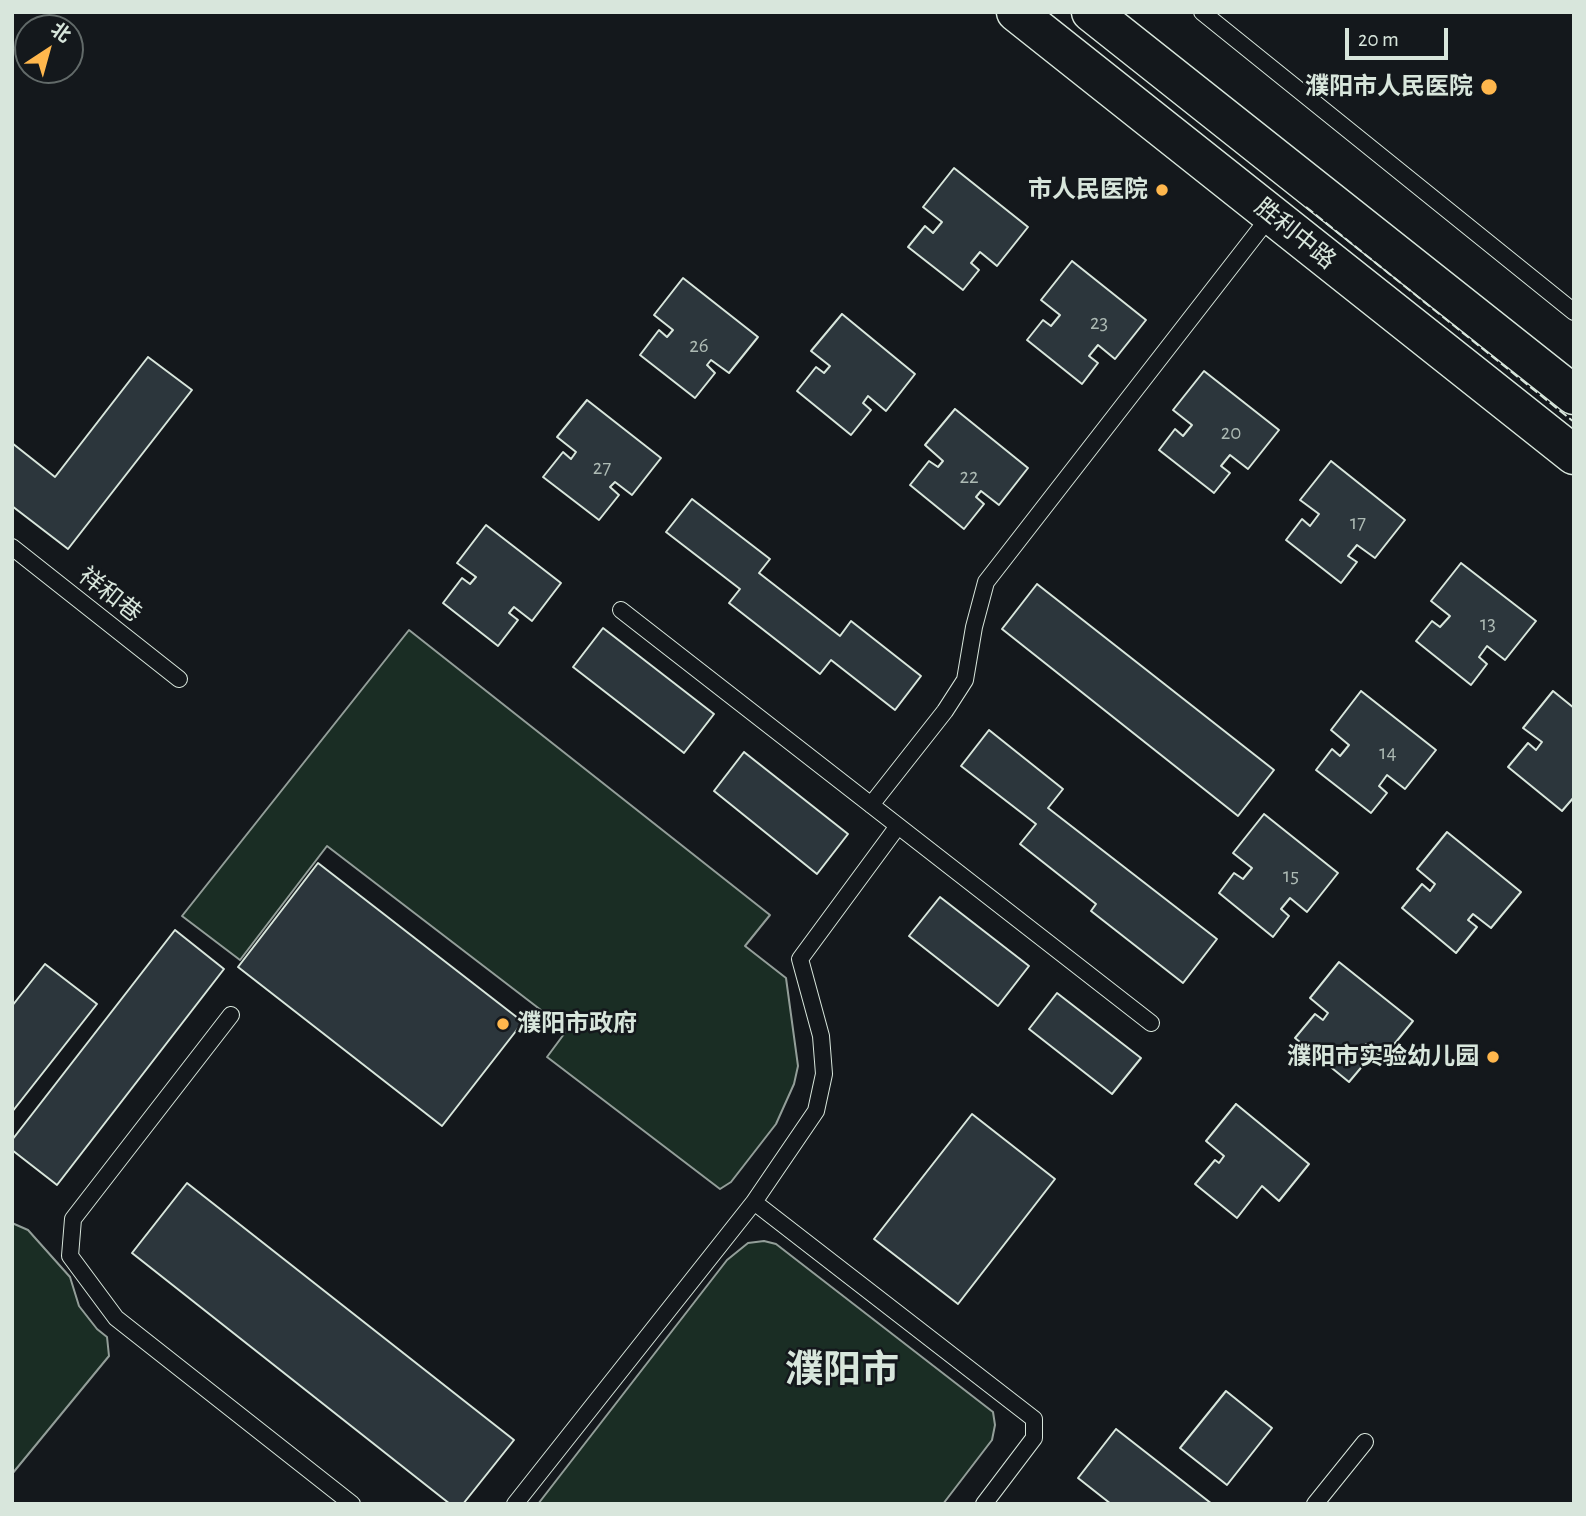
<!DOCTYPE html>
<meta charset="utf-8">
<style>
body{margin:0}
#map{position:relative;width:1586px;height:1516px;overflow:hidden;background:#14181c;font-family:"Alegreya Sans","Noto Sans SC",sans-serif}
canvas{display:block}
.frame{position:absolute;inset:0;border:14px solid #d8e6dc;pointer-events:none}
.north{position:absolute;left:14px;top:14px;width:70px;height:70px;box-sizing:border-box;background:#14181c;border:2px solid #626a69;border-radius:50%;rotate:36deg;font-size:19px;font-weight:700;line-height:28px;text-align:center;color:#d8e6dc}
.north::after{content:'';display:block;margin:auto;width:24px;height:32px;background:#ffb74d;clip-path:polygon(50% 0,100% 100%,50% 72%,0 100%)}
.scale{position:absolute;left:1345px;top:28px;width:103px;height:32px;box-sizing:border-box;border:4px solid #d8e6dc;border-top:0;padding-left:9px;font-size:21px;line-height:24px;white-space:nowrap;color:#d8e6dc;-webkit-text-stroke:5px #14181c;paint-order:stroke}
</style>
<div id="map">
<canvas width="1586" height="1516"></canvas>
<div class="frame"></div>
<div class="north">北</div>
<div class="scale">20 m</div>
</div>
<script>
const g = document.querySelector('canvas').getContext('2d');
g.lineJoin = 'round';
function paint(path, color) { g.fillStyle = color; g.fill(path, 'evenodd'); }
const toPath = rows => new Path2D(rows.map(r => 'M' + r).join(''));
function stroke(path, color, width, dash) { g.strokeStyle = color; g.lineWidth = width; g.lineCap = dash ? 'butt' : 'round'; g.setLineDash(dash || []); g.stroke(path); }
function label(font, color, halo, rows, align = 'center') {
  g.font = font + ' "Alegreya Sans","Noto Sans SC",sans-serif'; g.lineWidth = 5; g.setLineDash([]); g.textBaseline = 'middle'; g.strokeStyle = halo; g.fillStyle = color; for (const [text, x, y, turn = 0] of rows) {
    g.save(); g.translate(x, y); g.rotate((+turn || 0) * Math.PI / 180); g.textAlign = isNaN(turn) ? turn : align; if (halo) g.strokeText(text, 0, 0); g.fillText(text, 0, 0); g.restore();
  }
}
const green = toPath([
 [409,630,770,915,745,946,786,978,798,1066,794,1084,776,1124,731,1182,720,1189,547,1057,567,1030,327,846,240,960,182,916,409,630],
 [12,1223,28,1230,70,1277,79,1306,97,1329,107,1337,109,1356,12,1474,12,1223],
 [764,1241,776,1244,993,1412,995,1425,992,1440,943,1504,538,1504,727,1260,748,1243,764,1241]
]);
paint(green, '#1a2d24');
stroke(green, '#939e99', 2);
const building = toPath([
 [954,168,1028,227,997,266,980,252,971,263,979,270,963,290,908,247,925,226,933,233,942,222,923,207,954,168],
 [1072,261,1146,320,1115,359,1098,345,1089,356,1098,363,1082,384,1027,340,1043,320,1051,326,1060,315,1041,300,1072,261],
 [683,278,758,337,729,373,711,360,707,365,715,373,695,398,640,355,659,330,667,337,673,330,654,315,683,278],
 [842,314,915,374,886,411,868,396,863,403,871,410,851,435,797,391,816,367,824,373,830,366,811,351,842,314],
 [148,357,192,390,68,549,12,506,12,443,55,477,148,357],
 [1204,371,1279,430,1248,469,1230,455,1221,466,1230,473,1214,493,1159,450,1175,429,1183,436,1192,425,1173,410,1204,371],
 [587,400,661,458,632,495,615,482,610,487,619,495,599,520,543,477,563,452,571,459,576,452,557,437,587,400],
 [955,409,1028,468,999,505,981,491,976,497,984,504,964,529,910,485,929,461,938,467,943,461,925,445,955,409],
 [1331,461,1405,520,1375,558,1357,545,1348,556,1357,562,1341,583,1286,540,1302,519,1310,526,1319,514,1300,500,1331,461],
 [692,499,770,559,759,573,840,636,851,621,921,676,895,710,831,660,820,674,729,603,740,589,666,532,692,499],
 [486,525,561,583,532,621,514,607,509,613,518,620,498,646,443,603,462,578,470,584,476,577,457,563,486,525],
 [1461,563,1536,621,1505,660,1487,646,1479,657,1487,664,1471,685,1416,641,1432,621,1440,627,1450,616,1431,601,1461,563],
 [1037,584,1274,770,1238,816,1002,629,1037,584],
 [603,628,714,714,684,753,573,667,603,628],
 [1361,691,1436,750,1405,789,1387,775,1379,786,1387,793,1371,813,1316,770,1332,749,1340,756,1349,745,1331,730,1361,691],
 [1553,691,1574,708,1574,797,1562,811,1508,767,1528,743,1536,750,1542,742,1523,728,1553,691],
 [989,730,1063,789,1048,808,1217,939,1183,983,1091,911,1096,904,1020,844,1036,824,961,766,989,730],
 [744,752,848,834,817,874,714,791,744,752],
 [1264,814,1338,873,1307,912,1290,898,1281,909,1289,916,1273,937,1219,893,1234,873,1243,879,1252,868,1233,853,1264,814],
 [1447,832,1521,892,1491,928,1473,914,1468,920,1477,927,1456,953,1402,908,1422,884,1430,891,1435,884,1417,869,1447,832],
 [318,863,523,1022,442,1126,238,967,318,863],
 [940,897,1029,966,998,1006,909,936,940,897],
 [175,930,224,969,57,1185,12,1150,12,1140,175,930],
 [1339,962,1413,1021,1383,1058,1366,1044,1361,1050,1370,1057,1349,1082,1295,1038,1315,1014,1323,1020,1328,1013,1310,998,1339,962],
 [45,964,97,1004,12,1112,12,1006,45,964],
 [1057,993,1141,1058,1112,1094,1029,1029,1057,993],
 [1236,1104,1309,1164,1279,1201,1262,1186,1237,1218,1195,1184,1215,1160,1219,1163,1224,1156,1206,1141,1236,1104],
 [972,1114,1055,1179,958,1304,874,1239,972,1114],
 [187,1183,514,1440,463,1504,450,1504,132,1253,187,1183],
 [1226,1391,1272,1428,1227,1485,1180,1448,1226,1391],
 [1116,1429,1212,1504,1111,1504,1078,1478,1116,1429]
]);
paint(building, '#2c363c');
stroke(building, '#d8e6dc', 2);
const lane = toPath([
 [1202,12,1574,312],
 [12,547,179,679],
 [621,610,1151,1023],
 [871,805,945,711,965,680,974,627,986,582,1271,215],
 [231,1015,73,1219,70,1256,116,1318,352,1504],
 [754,1202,1034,1419,1034,1438,984,1504],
 [515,1504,754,1202,816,1111,824,1074,821,1036,800,959,898,826],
 [1315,1504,1365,1442]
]);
const secondary = toPath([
 [1016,12,1574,455],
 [1091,12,1574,395]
]);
stroke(lane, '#d8e6dc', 18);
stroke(secondary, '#d8e6dc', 41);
stroke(lane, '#14181c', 16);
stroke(secondary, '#14181c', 38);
stroke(toPath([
 [1306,207,1574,422]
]), '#d8e6dc', 2, [9, 3.5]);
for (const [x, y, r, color] of [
 [1489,87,9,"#ffb74d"],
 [1162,190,7,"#ffb74d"],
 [503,1024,7,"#ffb74d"],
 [1493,1057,7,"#ffb74d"]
]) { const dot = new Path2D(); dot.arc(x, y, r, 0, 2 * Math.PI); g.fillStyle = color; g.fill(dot); stroke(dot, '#14181c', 2.5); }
label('21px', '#adbab4', null, [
 ["23",1099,323],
 ["26",699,346],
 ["20",1231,433],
 ["27",602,468],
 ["22",969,477],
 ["17",1358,523],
 ["13",1488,624],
 ["14",1388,753],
 ["15",1291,876]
]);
label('bold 24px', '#d8e6dc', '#14181c', [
 ["濮阳市人民医院",1473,87],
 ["市人民医院",1148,190],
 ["濮阳市政府",517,1024,"left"],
 ["濮阳市实验幼儿园",1479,1057]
], 'right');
label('24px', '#d8e6dc', '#14181c', [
 ["胜利中路",1295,234,39],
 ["祥和巷",110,595,38]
]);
label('bold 38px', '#d8e6dc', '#14181c', [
 ["濮阳市",842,1371]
]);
</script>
